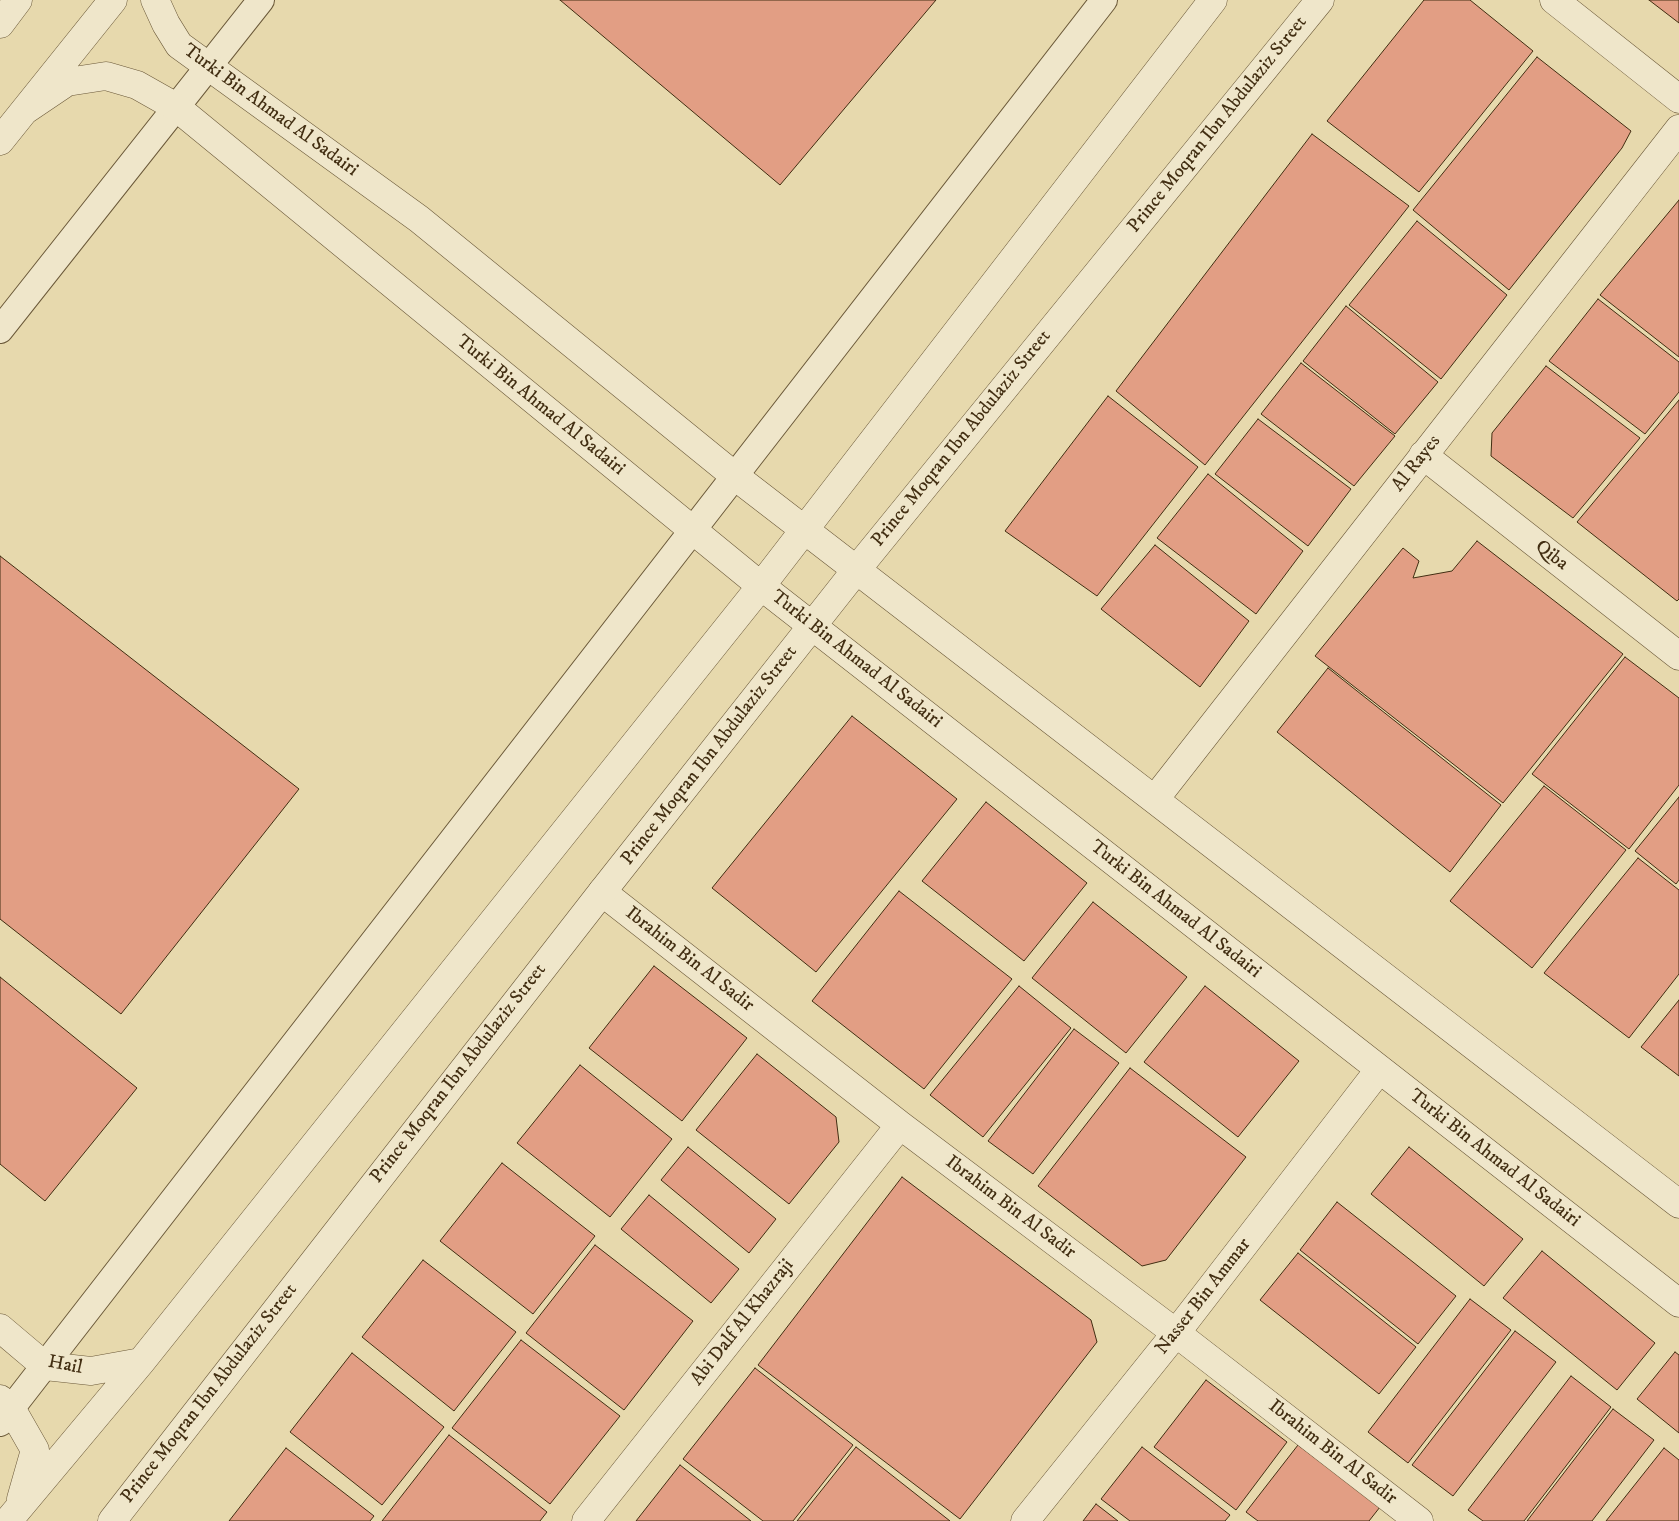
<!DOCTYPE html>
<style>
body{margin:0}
canvas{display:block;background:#e7d9ad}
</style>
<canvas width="1679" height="1521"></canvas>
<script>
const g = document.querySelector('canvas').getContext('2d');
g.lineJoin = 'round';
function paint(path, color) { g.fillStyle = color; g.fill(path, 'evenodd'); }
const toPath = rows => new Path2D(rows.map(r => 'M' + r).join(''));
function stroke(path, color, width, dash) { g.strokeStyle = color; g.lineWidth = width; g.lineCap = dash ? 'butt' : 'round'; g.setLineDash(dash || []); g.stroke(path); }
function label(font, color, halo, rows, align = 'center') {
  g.font = font + ' "IM FELL DW Pica",serif'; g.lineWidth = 4; g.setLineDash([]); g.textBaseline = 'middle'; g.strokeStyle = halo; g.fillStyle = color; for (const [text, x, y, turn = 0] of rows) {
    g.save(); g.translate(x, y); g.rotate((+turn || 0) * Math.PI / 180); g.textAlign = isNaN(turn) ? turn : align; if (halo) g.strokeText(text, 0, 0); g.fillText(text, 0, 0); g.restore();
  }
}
const building = toPath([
 [560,0,936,0,780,185,560,0],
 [1424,0,1470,0,1533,51,1419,192,1327,121,1424,0],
 [1649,0,1679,0,1679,23,1649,0],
 [1537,57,1631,131,1622,148,1509,290,1413,210,1537,57],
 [1312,134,1409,206,1205,465,1116,391,1312,134],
 [1679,200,1679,357,1600,295,1679,200],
 [1417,221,1507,295,1441,379,1349,305,1417,221],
 [1598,299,1679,362,1679,392,1645,434,1549,361,1598,299],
 [1346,306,1438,382,1395,434,1303,361,1346,306],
 [1301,363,1395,436,1354,486,1261,414,1301,363],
 [1546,366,1640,438,1573,518,1491,456,1492,433,1546,366],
 [1108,396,1198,467,1097,596,1005,531,1108,396],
 [1679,400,1679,599,1677,601,1577,522,1679,400],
 [1258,419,1351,489,1308,546,1215,474,1258,419],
 [1208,474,1303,551,1256,614,1157,538,1208,474],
 [1477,541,1623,654,1503,803,1315,656,1403,548,1419,561,1413,578,1452,571,1477,541],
 [1155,545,1249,621,1200,687,1101,609,1155,545],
 [0,556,299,789,121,1014,0,919,0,556],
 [1625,657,1679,698,1679,785,1629,849,1532,774,1625,657],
 [1328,668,1501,805,1450,872,1277,732,1328,668],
 [852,716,957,799,816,972,712,888,852,716],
 [1544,786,1626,850,1532,968,1450,901,1544,786],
 [1679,797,1679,880,1676,884,1635,851,1679,797],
 [986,802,1087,883,1024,961,922,881,986,802],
 [1638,858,1679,890,1679,974,1629,1038,1544,973,1638,858],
 [899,891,1012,979,924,1089,812,1001,899,891],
 [1093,902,1187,977,1126,1053,1032,978,1093,902],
 [654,966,747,1038,682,1121,589,1048,654,966],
 [0,977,137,1088,45,1201,0,1164,0,977],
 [1019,986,1071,1028,983,1137,930,1095,1019,986],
 [1205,986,1299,1061,1238,1137,1144,1062,1205,986],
 [1679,1000,1679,1076,1641,1047,1679,1000],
 [1074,1029,1119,1063,1033,1174,988,1141,1074,1029],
 [757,1054,836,1117,839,1142,789,1204,696,1130,757,1054],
 [580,1065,672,1139,610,1217,517,1143,580,1065],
 [1130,1068,1246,1157,1166,1260,1142,1266,1038,1186,1130,1068],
 [688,1147,776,1219,749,1253,661,1180,688,1147],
 [1409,1147,1523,1239,1484,1286,1371,1194,1409,1147],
 [502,1163,595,1236,533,1314,440,1241,502,1163],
 [902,1177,1091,1320,1097,1342,960,1519,758,1365,902,1177],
 [649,1195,739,1269,711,1303,621,1229,649,1195],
 [1337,1202,1456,1296,1418,1344,1300,1250,1337,1202],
 [595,1245,693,1321,624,1410,526,1333,595,1245],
 [1542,1251,1655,1343,1617,1390,1503,1298,1542,1251],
 [1298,1253,1416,1347,1379,1394,1260,1300,1298,1253],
 [423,1260,516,1332,454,1411,362,1337,423,1260],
 [1470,1299,1511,1330,1408,1463,1368,1432,1470,1299],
 [1515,1331,1556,1362,1453,1496,1412,1465,1515,1331],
 [521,1340,620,1416,550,1504,452,1428,521,1340],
 [1675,1352,1679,1355,1679,1433,1637,1399,1675,1352],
 [352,1353,444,1427,382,1505,290,1432,352,1353],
 [755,1368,853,1445,793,1521,763,1521,683,1459,755,1368],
 [1571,1376,1611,1407,1524,1521,1483,1521,1468,1510,1571,1376],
 [1206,1380,1287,1442,1236,1510,1154,1447,1206,1380],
 [1613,1409,1654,1440,1592,1521,1527,1521,1613,1409],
 [449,1435,547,1512,540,1521,382,1521,449,1435],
 [1298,1445,1380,1507,1369,1521,1258,1521,1246,1512,1298,1445],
 [856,1447,950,1521,797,1521,856,1447],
 [1142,1447,1230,1515,1225,1521,1130,1521,1101,1499,1142,1447],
 [286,1448,374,1516,370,1521,229,1521,286,1448],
 [1664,1448,1679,1460,1679,1521,1606,1521,1664,1448],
 [680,1465,751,1521,636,1521,680,1465],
 [1096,1504,1118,1521,1083,1521,1096,1504]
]);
paint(building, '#e29e84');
stroke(building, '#422e12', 1);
const pedestrian = toPath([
 [0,330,261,0],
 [0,1423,1104,0]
]);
const minor = toPath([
 [1554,0,1679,99],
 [1423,455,1679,656],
 [1155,799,1679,129],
 [602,892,900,1125,1176,1333,1419,1521],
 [586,1521,900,1125],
 [1025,1521,1176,1333,1379,1070]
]);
const tertiary = toPath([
 [155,0,166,24,179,45,419,219,736,477,1679,1204],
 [0,24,18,0],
 [24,111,67,82,106,76,137,85,176,107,761,586,1679,1303],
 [0,141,113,0],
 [0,1328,45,1366,91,1371,141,1362],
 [0,1399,11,1408,35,1450,21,1499],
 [8,1521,141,1362,761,586,1213,0],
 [112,1521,602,892,857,569,1320,0]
]);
stroke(pedestrian, '#6b5939', 28);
stroke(minor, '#6b5939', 29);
stroke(tertiary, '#6b5939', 29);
stroke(pedestrian, '#efe6ca', 26);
stroke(minor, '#efe6ca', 28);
stroke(tertiary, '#efe6ca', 28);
label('19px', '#422e12', '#efe6ca', [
 ["Turki Bin Ahmad Al Sadairi",270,111,36],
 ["Prince Moqran Ibn Abdulaziz Street",1218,125,-51],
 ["Turki Bin Ahmad Al Sadairi",540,406,39],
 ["Prince Moqran Ibn Abdulaziz Street",962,439,-51],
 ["Al Rayes",1417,464,-52],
 ["Qiba",1551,556,38],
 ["Turki Bin Ahmad Al Sadairi",856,660,38],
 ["Prince Moqran Ibn Abdulaziz Street",710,756,-52],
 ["Turki Bin Ahmad Al Sadairi",1175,910,38],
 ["Ibrahim Bin Al Sadir",689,960,38],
 ["Prince Moqran Ibn Abdulaziz Street",459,1074,-52],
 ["Turki Bin Ahmad Al Sadairi",1494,1159,38],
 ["Ibrahim Bin Al Sadir",1010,1208,37],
 ["Nasser Bin Ammar",1204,1297,-52],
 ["Abi Dalf Al Khazraji",743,1323,-52],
 ["Hail",65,1366,11],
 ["Prince Moqran Ibn Abdulaziz Street",210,1394,-52],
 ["Ibrahim Bin Al Sadir",1332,1453,38]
]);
</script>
